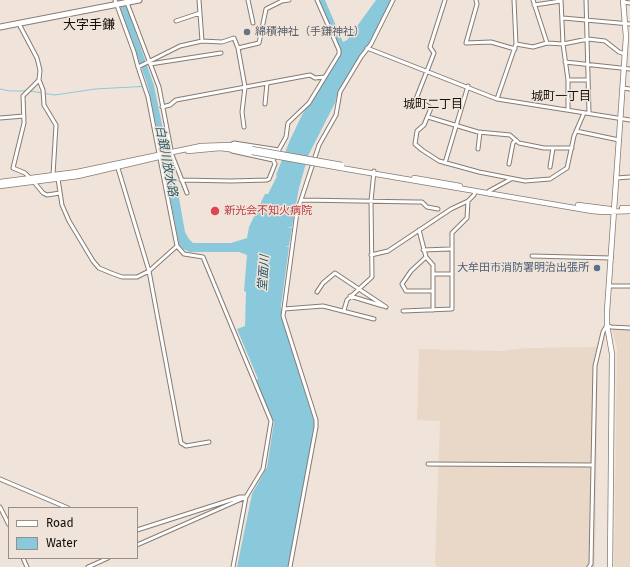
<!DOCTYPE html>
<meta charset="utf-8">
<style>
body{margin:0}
#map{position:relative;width:630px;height:567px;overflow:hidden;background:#f0e4da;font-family:"Fira Sans",sans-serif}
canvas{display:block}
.legend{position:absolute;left:8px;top:507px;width:130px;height:52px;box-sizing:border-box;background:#f0e4da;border:1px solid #988f87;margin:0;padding:5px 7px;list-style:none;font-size:12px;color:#130f0b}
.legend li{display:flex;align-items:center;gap:8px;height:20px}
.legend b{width:20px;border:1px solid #988f87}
</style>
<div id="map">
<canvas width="630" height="567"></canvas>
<ul class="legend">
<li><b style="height:5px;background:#fff"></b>Road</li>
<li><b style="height:11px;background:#89c9db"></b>Water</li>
</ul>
</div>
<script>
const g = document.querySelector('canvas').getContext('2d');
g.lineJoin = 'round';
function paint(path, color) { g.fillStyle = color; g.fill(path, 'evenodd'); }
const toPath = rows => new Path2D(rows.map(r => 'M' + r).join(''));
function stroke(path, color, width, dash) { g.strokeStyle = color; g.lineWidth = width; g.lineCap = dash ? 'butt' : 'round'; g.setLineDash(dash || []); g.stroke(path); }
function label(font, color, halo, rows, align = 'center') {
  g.font = font + ' "Fira Sans","Noto Sans JP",sans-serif'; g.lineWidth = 3; g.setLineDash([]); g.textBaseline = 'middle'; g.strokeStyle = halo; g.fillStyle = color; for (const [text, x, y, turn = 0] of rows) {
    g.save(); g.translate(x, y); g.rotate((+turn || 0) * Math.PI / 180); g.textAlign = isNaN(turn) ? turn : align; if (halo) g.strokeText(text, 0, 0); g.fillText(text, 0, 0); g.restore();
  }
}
paint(toPath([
 [612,329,630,330,630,567,614,567,617,348],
 [598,347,595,567,438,567,435,565,440,421,417,420,419,349,502,351,526,348]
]), '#e9d7c8');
paint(toPath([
 [319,0,325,0,343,42,347,40,376,0,391,0,371,42,338,92,335,103,308,156,299,188,292,227,287,227,292,228,289,246,285,247,289,247,281,306,282,318,315,425,289,567,237,567,252,494,267,467,274,422,255,381,258,379,237,329,245,326,246,292,244,291,247,255,239,252,190,252,183,249,179,244,169,192,171,192,171,190,175,189,178,197,180,194,179,198,185,232,189,239,193,243,231,243,247,238,249,227,265,194,268,194,277,176,276,175,290,140,302,115,341,53]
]), '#89c9db');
stroke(toPath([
 [0,89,10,91,27,91],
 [30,91,55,95,95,89,151,86]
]), '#89c9db', 1);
stroke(toPath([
 [121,0,151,86,174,197]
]), '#89c9db', 6);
const street = toPath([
 [115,0,134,52,138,67,148,97,177,246,184,254,203,257,271,421,263,469,246,497,233,567],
 [126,0,159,87,172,155,187,193],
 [248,0,253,23],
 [445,0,430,47,434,53,416,99,431,108,424,125,417,131,415,144,422,150,439,161,479,172,525,181,550,179,567,168,574,136,584,113],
 [476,0,477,4,466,43,491,42,515,49],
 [533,0,547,43],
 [561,0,563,44,568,80,568,110],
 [586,0,589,113],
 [623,2,630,3],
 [534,5,561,1],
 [563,18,630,24],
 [176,21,200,13],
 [19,24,37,58,40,70,39,80,43,90,44,105,56,125,53,175,58,179,62,205,69,221,93,261,99,268,111,273,122,277,137,277,149,271,177,246],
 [202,41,222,42,234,38,238,48,259,43,266,9,282,1,289,0],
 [516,44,533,47,547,43,563,44,588,39,605,41,619,52,625,54],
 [238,48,245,87,242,112,244,127],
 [367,48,497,99,630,120],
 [565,62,630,69],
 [150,64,221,53],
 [138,67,180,46,202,41,199,0],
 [568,80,588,80],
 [623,88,630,89],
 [497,99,516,44,514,0],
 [265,104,267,83],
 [162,107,170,105,176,100,310,75,315,78,325,77],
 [428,117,478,132,510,135,519,143,544,148,572,148],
 [0,118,24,116],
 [576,131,619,140],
 [230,145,234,143,279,150],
 [478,149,480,132],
 [232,151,273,160],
 [445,163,468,86],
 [509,164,513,143,516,140],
 [117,165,149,271,181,443,186,446,209,442],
 [550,167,553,148],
 [30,178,25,173,13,168,24,123,23,96,39,80],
 [616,178,630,177],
 [181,180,231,181,267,180,269,179,275,164,273,160,286,137,288,123,309,103,339,54,339,50,317,0],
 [34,182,43,193,47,195,60,193],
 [489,194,489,191,511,179],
 [302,200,416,202,422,202,427,207,438,209],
 [419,230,426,257,433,265,433,310],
 [423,250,450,249],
 [371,255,388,251,451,209,468,201,474,195,475,191],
 [532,256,611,258],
 [426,257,411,271,402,284,406,291,433,291],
 [433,274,452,274],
 [609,286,630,286],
 [317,292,323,283,335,273,386,307],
 [350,296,383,306],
 [284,309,323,306,374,319],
 [344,310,347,300,372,277,371,201,374,171],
 [403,311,452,309,452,233,467,218,468,201],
 [428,464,592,465],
 [0,479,68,508],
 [0,507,9,525],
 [137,530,240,497,246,497],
 [137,545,246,497],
 [23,558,27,567],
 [88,567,108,558],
 [290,567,316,427,316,420,283,316,297,212,319,145,336,115,340,92,361,57,371,44,393,0],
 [589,567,591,564,595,366,603,332,607,325,611,327,630,328]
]);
const secondary = toPath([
 [188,151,220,148,252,152],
 [341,168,592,211,604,212,630,211],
 [414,178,460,186],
 [0,182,77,172,201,146,230,145,252,149],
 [0,186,78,176,163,156],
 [578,205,610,209],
 [622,208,630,208],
 [610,567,612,354,607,325,607,311,626,37,623,0]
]);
const primary = toPath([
 [0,27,139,0]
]);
stroke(street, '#867b73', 5);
stroke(secondary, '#867b73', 6);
stroke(primary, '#867b73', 7);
stroke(street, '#fff', 3);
stroke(secondary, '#fff', 4.5);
stroke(primary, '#fff', 5);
const secondaryBridge = toPath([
 [252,149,342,165],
 [252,152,341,168]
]);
stroke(secondaryBridge, '#867b73', 6, []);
stroke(secondaryBridge, '#fff', 4.5);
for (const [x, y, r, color] of [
 [247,32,4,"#6b7280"],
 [215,211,5,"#e0444e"],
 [597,268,4,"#5c6f8a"]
]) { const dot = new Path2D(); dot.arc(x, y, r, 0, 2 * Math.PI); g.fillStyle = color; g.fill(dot); stroke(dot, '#f0e4da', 1.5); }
label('11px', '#5b616d', '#f0e4da', [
 ["綿積神社（手鎌神社）",255,32]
], 'left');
label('11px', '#be3a42', '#f0e4da', [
 ["新光会不知火病院",224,211]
], 'left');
label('11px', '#4e5e75', '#f0e4da', [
 ["大牟田市消防署明治出張所",589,268]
], 'right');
label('12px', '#130f0b', '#f0e4da', [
 ["城町一丁目",561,97],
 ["城町二丁目",433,105]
]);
label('italic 12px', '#255a67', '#f0e4da', [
 ["白銀川放水路",166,161,79],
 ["堂面川",264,273,-86]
]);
label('13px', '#130f0b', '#f0e4da', [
 ["大字手鎌",89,25]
]);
</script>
